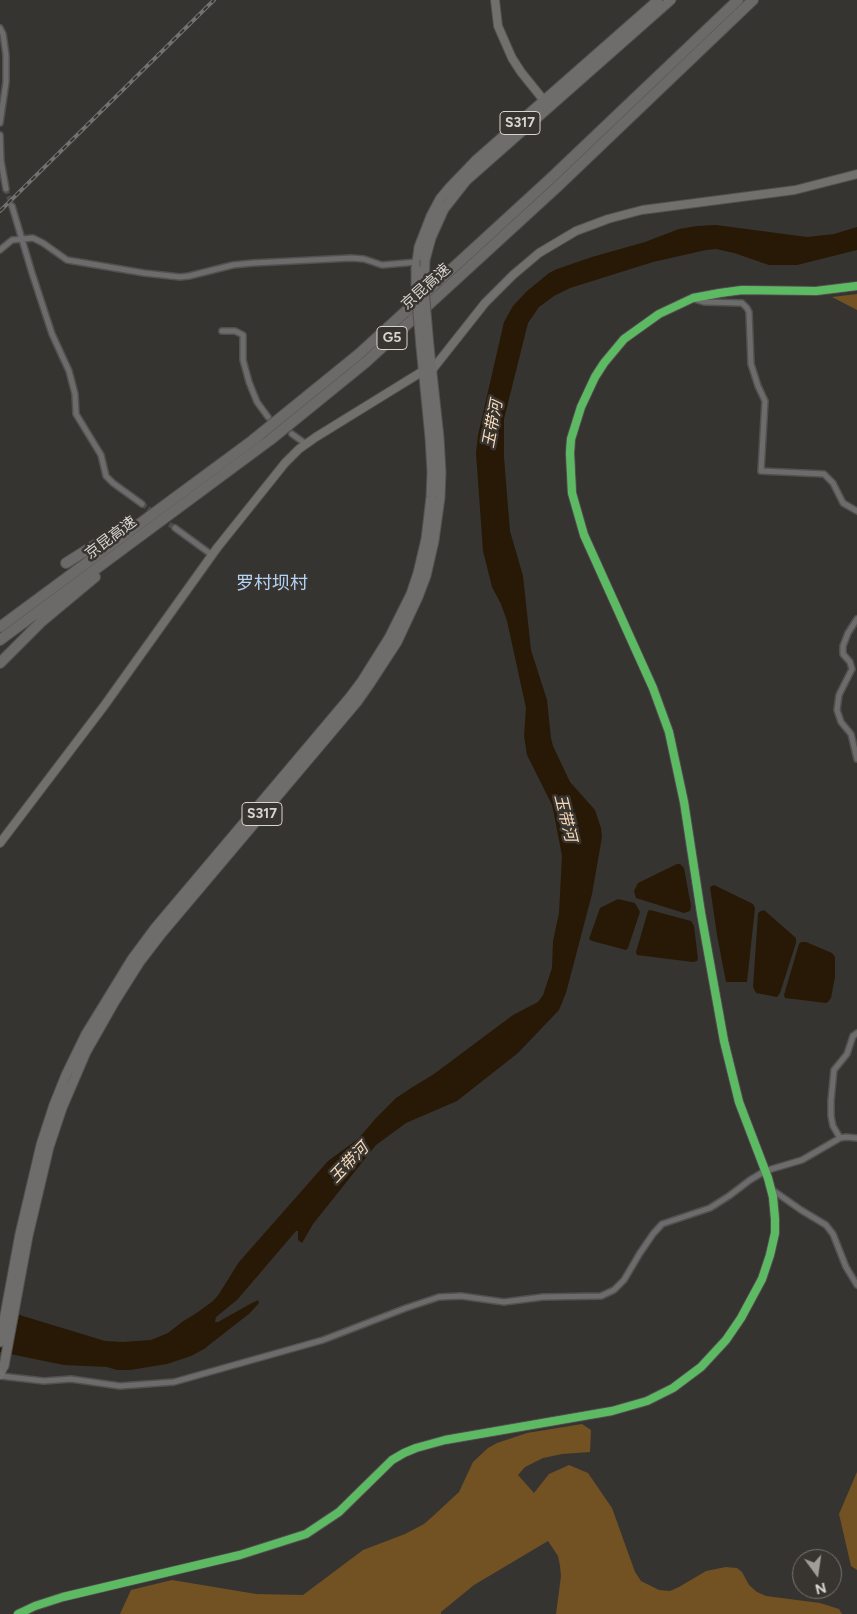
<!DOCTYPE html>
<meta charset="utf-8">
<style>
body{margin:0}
#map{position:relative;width:857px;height:1614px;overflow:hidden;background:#363431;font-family:Figtree,sans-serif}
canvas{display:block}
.north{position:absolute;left:792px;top:1549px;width:50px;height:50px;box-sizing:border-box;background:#38342f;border:1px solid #787470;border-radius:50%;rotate:166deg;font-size:14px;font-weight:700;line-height:20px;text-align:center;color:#d7d4d1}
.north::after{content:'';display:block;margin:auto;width:18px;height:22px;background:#9f9c99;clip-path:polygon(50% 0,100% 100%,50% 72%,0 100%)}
</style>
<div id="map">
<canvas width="857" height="1614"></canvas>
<div class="north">N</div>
</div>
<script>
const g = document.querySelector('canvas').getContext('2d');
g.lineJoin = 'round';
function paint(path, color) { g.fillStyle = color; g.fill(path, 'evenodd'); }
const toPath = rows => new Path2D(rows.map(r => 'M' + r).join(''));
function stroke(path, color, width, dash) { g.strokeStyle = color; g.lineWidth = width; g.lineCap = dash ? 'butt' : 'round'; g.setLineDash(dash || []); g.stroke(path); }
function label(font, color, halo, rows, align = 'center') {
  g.font = font + ' Figtree,"Noto Sans SC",sans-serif'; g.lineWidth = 5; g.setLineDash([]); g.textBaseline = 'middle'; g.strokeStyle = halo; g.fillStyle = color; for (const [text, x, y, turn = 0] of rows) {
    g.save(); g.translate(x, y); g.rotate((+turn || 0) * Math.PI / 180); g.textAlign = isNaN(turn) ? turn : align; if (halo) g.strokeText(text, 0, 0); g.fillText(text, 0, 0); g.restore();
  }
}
paint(toPath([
 [857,294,857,310,832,297],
 [582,1424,591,1430,590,1452,562,1454,543,1458,525,1467,518,1475,534,1493,549,1474,569,1465,588,1473,612,1508,635,1572,641,1581,659,1590,670,1591,679,1587,706,1571,726,1567,737,1568,742,1572,749,1585,757,1592,766,1596,820,1603,839,1609,842,1614,556,1614,561,1576,560,1566,558,1556,548,1541,474,1585,441,1612,441,1614,120,1614,131,1590,172,1580,256,1594,303,1595,363,1550,405,1534,424,1524,432,1517,459,1492,473,1462,488,1448,497,1443,527,1433],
 [857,1472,857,1570,851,1566,839,1514]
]), '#725123');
paint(toPath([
 [716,225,807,237,834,234,857,227,857,250,797,265,769,265,734,253,716,249,706,250,653,262,570,288,554,296,539,307,528,323,504,419,504,457,510,531,523,576,531,650,547,700,551,738,553,746,570,782,595,810,601,828,602,837,592,894,566,993,559,1010,518,1053,457,1101,406,1123,376,1145,313,1224,302,1243,298,1240,298,1231,296,1231,237,1300,216,1317,215,1322,218,1322,250,1304,258,1300,259,1303,250,1313,204,1349,191,1356,167,1364,130,1370,117,1370,107,1367,64,1365,0,1352,0,1309,105,1341,123,1342,151,1340,168,1333,182,1322,198,1312,213,1301,219,1294,239,1262,328,1161,358,1139,376,1118,396,1098,411,1088,434,1074,513,1015,538,1002,543,995,552,968,553,941,559,913,562,856,554,814,552,805,527,755,524,736,526,708,507,621,501,604,492,587,483,551,476,453,478,435,504,322,513,306,526,292,549,273,557,269,592,257,645,242,679,229,697,226],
 [677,864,680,864,684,868,691,906,690,911,684,913,636,898,634,891,638,883],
 [714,885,753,904,755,908,747,982,726,982,717,935,710,887],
 [618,899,635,903,640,912,628,948,626,950,592,941,589,939,600,908],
 [650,910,691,921,694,926,698,959,697,961,693,962,637,955,636,952,648,911],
 [764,910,796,938,796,943,780,993,777,997,756,993,753,987,758,914,759,912],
 [801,942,806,942,832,953,835,957,835,977,831,998,828,1002,826,1003,785,998,784,995,799,944]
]), '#271906');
stroke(toPath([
 [6,189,12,206],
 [142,504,154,513],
 [163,520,175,528]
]), '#4e4c49', 5, [5, 2.5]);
const street = toPath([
 [0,28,3,34,6,55,6,82,0,123],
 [0,135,1,161,6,189],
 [12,206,32,273,52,334,69,371,75,394,76,414,101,455,106,476,113,483,142,504],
 [0,250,12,240,33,238,43,243,67,260,144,273,180,277,189,276,233,265,253,263,351,258,364,259,382,265,417,262],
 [694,299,704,302,742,303,747,308,749,312,751,364,758,386,765,401,761,471,824,474,833,483,843,503,857,511],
 [222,331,235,331,243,335,243,360,249,382,257,402,268,417],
 [292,434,306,444],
 [175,528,212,555],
 [857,619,848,633,843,646,843,654,850,662,852,669,839,695,837,710,841,722,851,734,857,759],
 [840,1138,833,1126,831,1116,831,1100,834,1070,847,1054,853,1036,857,1033],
 [771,1189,801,1210,826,1225,833,1234,846,1267,857,1285],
 [0,1376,44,1381,71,1379,120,1386,174,1382,323,1340,406,1308,439,1297,461,1296,504,1302,543,1297,601,1296,614,1290,624,1280,640,1253,653,1234,662,1224,710,1208,729,1196,750,1180,765,1171,802,1160,840,1138,846,1137,857,1138]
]);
const secondary = toPath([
 [495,0,498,26,512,58,521,72,546,103],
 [432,370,485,303,513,275,539,253,576,231,608,219,642,210,795,190,857,174],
 [0,843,104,706,217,548,285,463,299,449,316,437,423,371],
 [0,1375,4,1366],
 [18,1614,35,1606,63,1597,240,1555,306,1534,339,1512,392,1460,404,1453,416,1448,445,1440,612,1411,647,1401,673,1388,701,1367,726,1340,741,1318,762,1279,770,1255,775,1233,775,1219,773,1197,768,1178,739,1102,724,1041,701,913,684,802,669,732,653,688,584,535,572,493,570,453,571,439,581,407,595,377,604,363,624,339,659,314,693,298,720,293,742,290,816,291,857,286]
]);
const primary = toPath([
 [425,260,431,238,444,209,466,181,671,0],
 [416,269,419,247,431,216,440,199,450,187,475,161,658,0],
 [0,1342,20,1234,41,1145,54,1105,66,1075,86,1034,132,959,155,928,350,697,362,681,389,638,411,594,418,573,426,539,431,497,432,472,430,438,421,347],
 [4,1366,28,1236,49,1147,62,1108,86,1052,115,1001,139,963,162,933,357,702,369,685,397,642,418,597,426,576,434,541,440,498,441,472,439,437,429,346]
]);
const highway = toPath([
 [66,563,130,523],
 [0,627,253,440,359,354,550,179,738,0],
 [0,640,270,440,366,362,557,187,753,0],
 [0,663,41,622,95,577]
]);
stroke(street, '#52514f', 8);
stroke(secondary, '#52514f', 10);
stroke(primary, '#52514f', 11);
stroke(highway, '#52514f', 12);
stroke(street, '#6d6c6c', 5);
stroke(secondary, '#71706d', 8);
stroke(primary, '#6f6d6b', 9);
stroke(highway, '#6c6a68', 10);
const rail = toPath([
 [0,211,214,0]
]);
stroke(rail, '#727171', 4);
stroke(rail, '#38342f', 2, [5.5]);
const primaryBridge = toPath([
 [425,260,424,289,429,346],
 [416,269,416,289,421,347]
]);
stroke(primaryBridge, '#52514f', 11, []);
stroke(primaryBridge, '#6f6d6b', 9);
stroke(toPath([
 [18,1614,35,1606,63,1597,240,1555,306,1534,339,1512,392,1460,404,1453,416,1448,445,1440,612,1411,647,1401,673,1388,701,1367,726,1340,741,1318,762,1279,770,1255,775,1233,775,1219,773,1197,768,1178,739,1102,724,1041,701,913,684,802,669,732,653,688,584,535,572,493,570,453,571,439,581,407,595,377,604,363,624,339,659,314,693,298,720,293,742,290,816,291,857,286]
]), '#5cba63', 8);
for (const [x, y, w] of [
 [520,123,40],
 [392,338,30],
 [262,814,40]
]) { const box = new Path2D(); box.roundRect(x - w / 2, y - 11.5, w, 23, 4); g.fillStyle = '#38342f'; g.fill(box); stroke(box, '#d7d4d1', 1); }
label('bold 14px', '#d7d4d1', null, [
 ["S317",520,123],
 ["G5",392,338],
 ["S317",262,814]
]);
label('15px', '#d7d4d1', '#38342f', [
 ["京昆高速",426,287,-42],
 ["京昆高速",111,538,-37]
]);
label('italic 16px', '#f8dbba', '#38342f', [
 ["玉带河",493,424,-79],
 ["玉带河",565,818,76],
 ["玉带河",349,1163,-46]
]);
label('18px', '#b4d4f7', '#38342f', [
 ["罗村坝村",272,584]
]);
</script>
